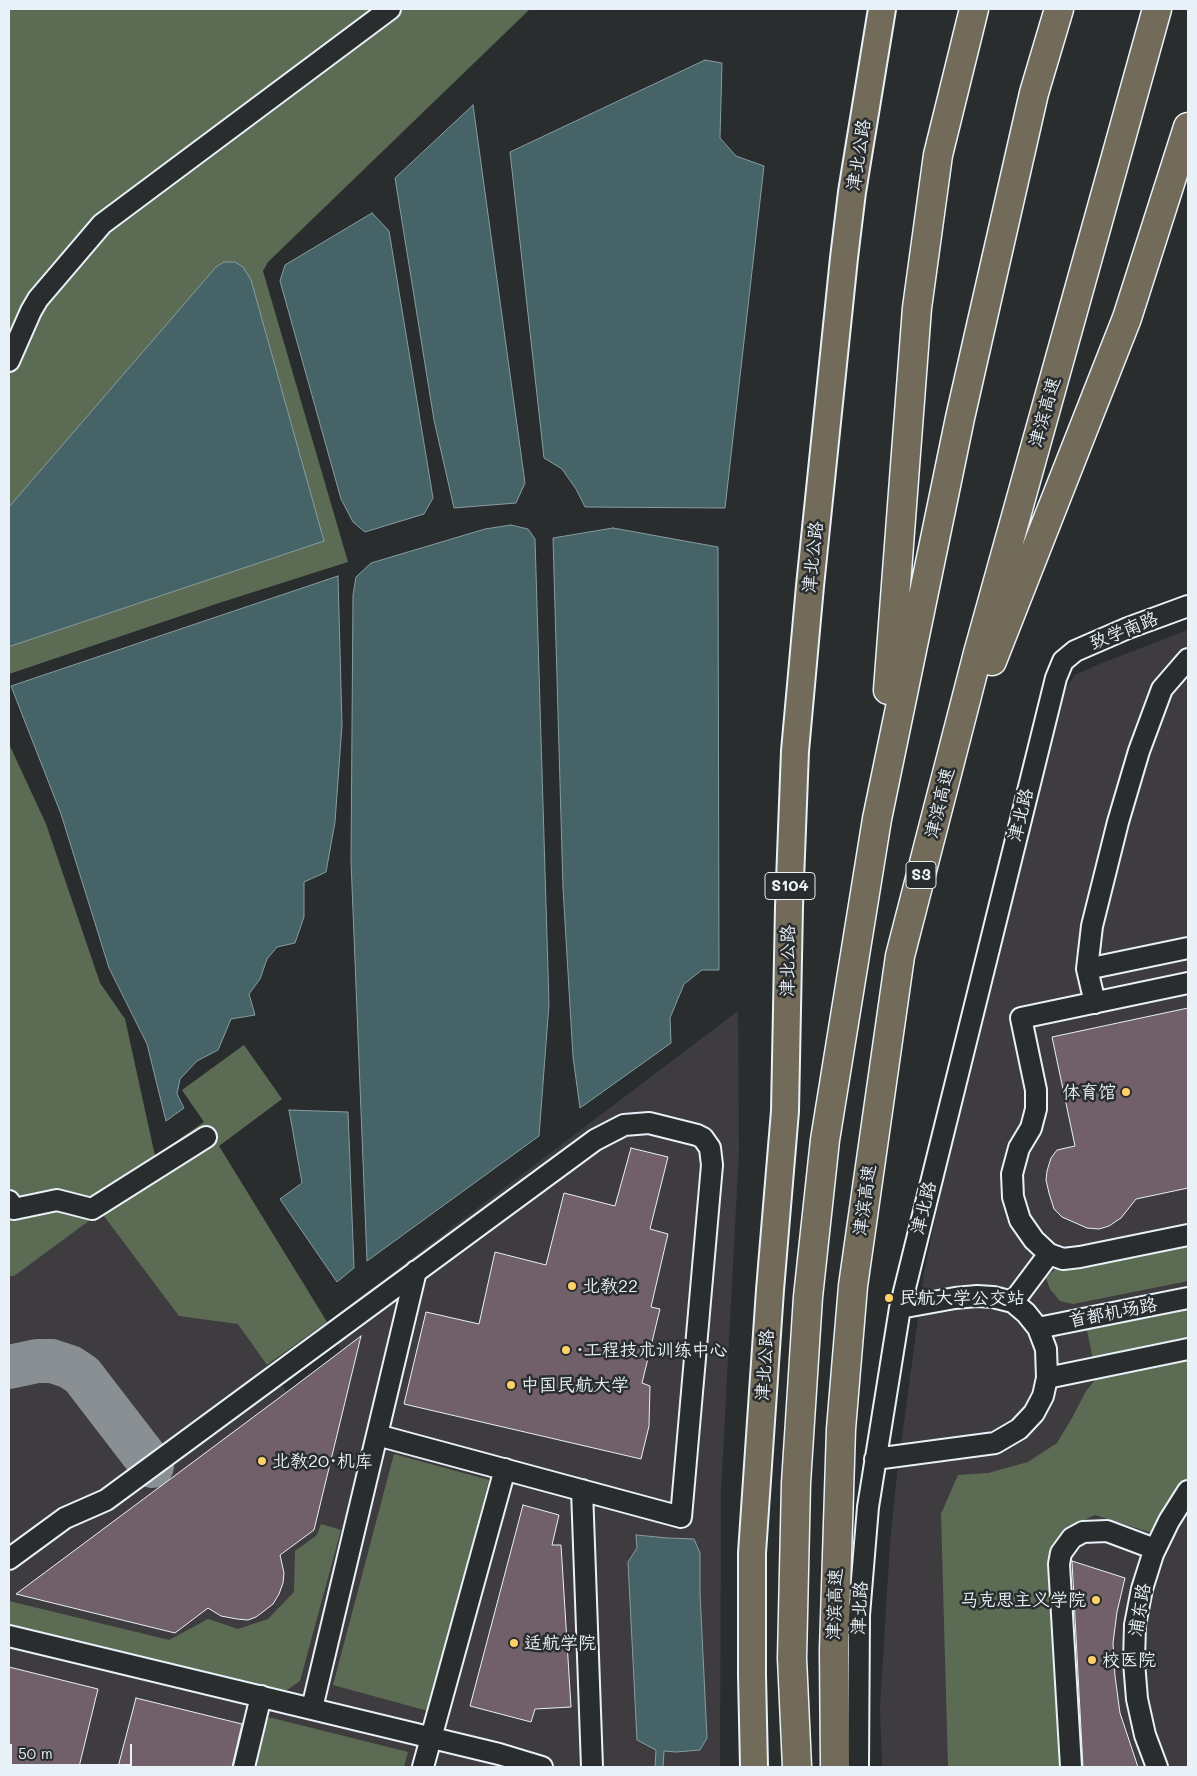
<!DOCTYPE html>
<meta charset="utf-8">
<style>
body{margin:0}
#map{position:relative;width:1197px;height:1776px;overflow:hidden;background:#2a2d2e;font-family:Mali,sans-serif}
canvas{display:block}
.frame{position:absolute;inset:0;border:10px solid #e8f1f8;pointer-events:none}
.scale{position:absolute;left:10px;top:1744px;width:122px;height:22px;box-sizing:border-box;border:2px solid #e8f1f8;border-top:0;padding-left:6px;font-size:15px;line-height:18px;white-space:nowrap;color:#e8f1f8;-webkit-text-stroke:4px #2a2d2e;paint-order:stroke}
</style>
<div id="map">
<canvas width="1197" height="1776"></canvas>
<div class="frame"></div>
<div class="scale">50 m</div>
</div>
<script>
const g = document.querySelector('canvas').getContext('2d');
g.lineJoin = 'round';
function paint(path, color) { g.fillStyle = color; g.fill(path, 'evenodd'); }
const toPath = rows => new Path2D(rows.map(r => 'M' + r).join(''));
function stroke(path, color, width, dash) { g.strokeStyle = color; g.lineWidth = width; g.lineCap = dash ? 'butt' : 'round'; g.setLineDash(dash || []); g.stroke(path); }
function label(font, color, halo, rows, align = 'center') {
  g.font = font + ' Mali,"LXGW WenKai TC",sans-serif'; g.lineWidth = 5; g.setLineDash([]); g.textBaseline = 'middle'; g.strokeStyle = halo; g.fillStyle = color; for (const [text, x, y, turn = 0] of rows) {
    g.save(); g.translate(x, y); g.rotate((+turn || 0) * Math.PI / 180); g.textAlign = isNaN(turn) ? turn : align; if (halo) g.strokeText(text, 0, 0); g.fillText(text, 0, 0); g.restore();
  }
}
paint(toPath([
 [1188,630,1188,1767,882,1767,880,1708,890,1543,897,1475,924,1273,979,1007,1060,697,1075,675,1102,663],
 [9,744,46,824,100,983,125,1019,155,1156,204,1122,182,1090,244,1045,282,1099,219,1146,327,1322,738,1011,739,1152,721,1490,720,1767,9,1767],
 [326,1322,341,1351,287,1392,267,1365]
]), '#3f3c40');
paint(toPath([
 [9,9,530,9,268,262,263,271,348,562,219,603,9,674],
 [9,744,46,824,100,983,125,1019,155,1156,204,1122,182,1090,244,1045,282,1099,219,1146,327,1322,267,1365,238,1324,179,1316,101,1212,14,1276,9,1276],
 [1188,1243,1188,1281,1073,1304,1060,1301,1050,1289,1046,1278,1055,1269],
 [1188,1304,1188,1339,1093,1360,1086,1325],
 [1188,1359,1188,1478,1152,1533,1095,1515,1071,1526,1051,1551,1063,1767,948,1767,941,1514,958,1475,988,1473,1028,1462,1057,1443,1072,1418,1086,1391,1097,1378],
 [394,1454,489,1480,428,1711,333,1685],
 [321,1524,341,1530,300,1681,281,1694,9,1626,9,1601,169,1640,208,1619,238,1629,268,1619,294,1592,295,1551,317,1535],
 [264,1716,408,1752,404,1767,251,1767]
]), '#5c6c54');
const water = toPath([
 [705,60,722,63,720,138,736,156,764,166,725,508,585,507,576,489,562,469,544,458,510,152,705,60],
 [473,105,525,483,516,503,454,508,434,420,395,178,473,105],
 [372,213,389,231,433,498,424,514,365,532,353,522,341,499,280,281,285,265,372,213],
 [224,262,235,262,243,267,251,280,324,541,11,646,9,646,9,507,216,267,224,262],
 [511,525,528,529,535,539,549,1004,539,1136,367,1261,351,861,353,595,356,577,371,563,485,529,511,525],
 [613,528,718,547,719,970,702,970,684,984,670,1018,671,1043,580,1108,573,1057,563,888,553,538,613,528],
 [338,576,342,725,335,822,326,872,304,882,304,917,295,943,277,947,267,959,260,979,249,994,255,1015,231,1019,218,1050,197,1061,180,1079,177,1094,184,1108,166,1121,147,1044,109,968,61,814,11,686,338,576],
 [289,1110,348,1112,354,1268,337,1282,280,1199,302,1183,289,1110],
 [636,1535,668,1538,694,1539,700,1553,700,1593,707,1738,700,1750,676,1752,664,1751,663,1767,655,1767,656,1750,637,1740,628,1562,637,1548,636,1535]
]);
paint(water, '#466467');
stroke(water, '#879ca1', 1);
stroke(toPath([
 [9,1367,37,1361,52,1361,70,1367,82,1375,152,1466]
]), '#898f93', 44);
const building = toPath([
 [1188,1008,1188,1188,1136,1199,1121,1218,1109,1226,1099,1229,1087,1228,1062,1217,1054,1209,1049,1193,1046,1180,1047,1171,1051,1158,1057,1150,1075,1146,1052,1037,1188,1008],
 [631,1148,668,1157,650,1229,668,1234,651,1307,660,1309,642,1383,650,1386,649,1426,641,1459,404,1404,426,1312,479,1324,495,1252,546,1265,564,1193,615,1206,631,1148],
 [361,1336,314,1530,280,1555,284,1573,283,1583,279,1594,273,1604,264,1611,256,1617,248,1620,237,1619,221,1616,208,1608,175,1633,16,1594,287,1392,361,1336],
 [523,1505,559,1515,552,1545,561,1545,571,1707,535,1709,531,1722,470,1706,523,1505],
 [1072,1561,1125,1578,1117,1612,1113,1643,1115,1676,1120,1713,1138,1767,1083,1767,1072,1561],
 [9,1667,98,1689,79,1767,9,1767,9,1667],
 [136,1698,242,1724,232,1767,118,1767,136,1698]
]);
paint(building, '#71606a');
stroke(building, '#e8f1f8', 1);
const minor = toPath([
 [9,361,31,311,38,299,102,224,390,9],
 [1087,969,1188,948],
 [1188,983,1021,1018,1036,1090,1036,1109,1031,1128,1019,1148,1012,1174,1013,1197,1020,1220,1034,1240,1049,1254,1063,1259,1080,1257,1188,1235],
 [1095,1003,1087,969,1092,926,1118,822,1139,751,1162,689,1188,659],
 [9,1201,14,1209,57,1200,92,1209,206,1137],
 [1013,1302,1049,1254],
 [1038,1328,1188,1298],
 [1047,1378,1188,1349],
 [875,1459,995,1443,1019,1429,1034,1413,1043,1396,1047,1378,1046,1349,1038,1328,1026,1313,1013,1302,993,1297,977,1296,955,1298,900,1308],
 [582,1490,592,1767],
 [9,1559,65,1518,106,1500,595,1140,624,1125,649,1123,697,1135,703,1138,710,1148,712,1165,681,1517,377,1435],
 [9,1636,499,1754,542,1767],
 [312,1708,416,1271],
 [244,1767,261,1696],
 [423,1767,505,1469],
 [858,1767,859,1615,868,1507,900,1308,1056,678,1063,661,1075,651,1128,628,1188,606],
 [1071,1767,1059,1564,1061,1553,1072,1538,1083,1532,1107,1531,1155,1549],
 [1157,1767,1145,1735,1137,1699,1134,1662,1135,1625,1142,1589,1153,1554,1169,1521,1188,1491]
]);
const major = toPath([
 [754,1767,752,1675,752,1553,770,1290,785,1111,789,907,795,751,810,586,844,258,852,192,882,9]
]);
const highway = toPath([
 [992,661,1127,318,1188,127],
 [888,690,917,308,938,155,974,9],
 [797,1767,792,1658,796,1483,808,1297,825,1140,877,819,960,418,1034,93,1059,9],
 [835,1767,834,1650,841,1429,853,1286,900,956,978,653,1157,9]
]);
stroke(minor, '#e8f1f8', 24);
stroke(major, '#e8f1f8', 30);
stroke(highway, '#e8f1f8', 31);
stroke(minor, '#2a2d2e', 20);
stroke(major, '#736b5a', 26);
stroke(highway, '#736b5a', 28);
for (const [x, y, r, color] of [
 [1126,1092,5,"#ffd166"],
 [572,1286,5,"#ffd166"],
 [889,1298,5,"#ffd166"],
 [566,1350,5,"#ffd166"],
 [511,1385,5,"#ffd166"],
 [262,1461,5,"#ffd166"],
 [1096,1600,5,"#ffd166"],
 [514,1643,5,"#ffd166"],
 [1092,1660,5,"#ffd166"]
]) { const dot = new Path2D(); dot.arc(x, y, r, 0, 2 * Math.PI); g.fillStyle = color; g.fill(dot); stroke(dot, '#2a2d2e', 2); }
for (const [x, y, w] of [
 [921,875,30],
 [790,886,50]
]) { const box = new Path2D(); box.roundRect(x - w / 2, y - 13.5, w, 27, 4); g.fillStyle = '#2a2d2e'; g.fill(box); stroke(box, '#e8f1f8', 1); }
label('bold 16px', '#e8f1f8', null, [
 ["S3",921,875],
 ["S104",790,886]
]);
label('18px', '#e8f1f8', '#2a2d2e', [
 ["津北公路",859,155,-81],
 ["津滨高速",1045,412,-74],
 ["津北公路",813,557,-84],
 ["致学南路",1124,631,-22],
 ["津滨高速",940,803,-76],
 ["津北路",1021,815,-76],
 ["津北公路",788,961,-89],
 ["津滨高速",865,1200,-82],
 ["津北路",924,1208,-76],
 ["首都机场路",1113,1313,-11],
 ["津北公路",765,1365,-86],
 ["津滨高速",835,1604,-88],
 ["津北路",860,1608,-87],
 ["浦东路",1140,1610,-80]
]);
label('18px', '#e8f1f8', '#2a2d2e', [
 ["体育馆",1116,1092,"right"],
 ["北教22",582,1286],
 ["民航大学公交站",899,1298],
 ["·工程技术训练中心",576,1350],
 ["中国民航大学",521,1385],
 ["北教20·机库",272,1461],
 ["马克思主义学院",1086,1600,"right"],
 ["适航学院",524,1643],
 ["校医院",1102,1660]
], 'left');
</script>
